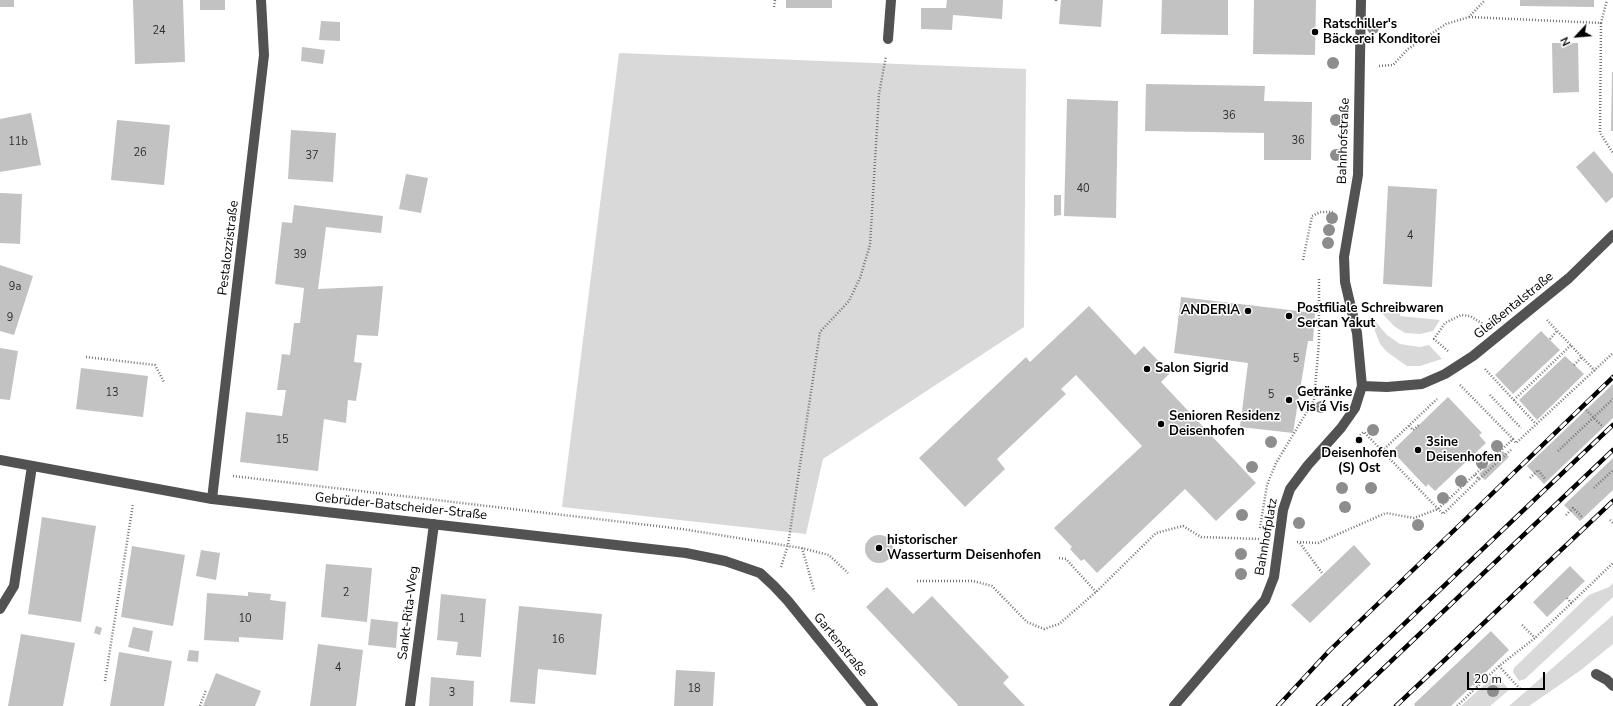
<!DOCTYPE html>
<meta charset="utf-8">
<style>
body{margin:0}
#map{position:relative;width:1613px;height:706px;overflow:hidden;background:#fff;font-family:"Nunito Sans",sans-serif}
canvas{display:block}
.north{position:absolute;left:1557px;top:16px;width:40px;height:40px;-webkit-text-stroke:3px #fff;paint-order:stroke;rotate:244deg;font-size:11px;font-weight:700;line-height:16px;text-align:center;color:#000}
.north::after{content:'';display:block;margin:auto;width:14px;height:18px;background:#000;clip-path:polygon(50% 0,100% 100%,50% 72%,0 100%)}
.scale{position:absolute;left:1467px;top:672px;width:78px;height:18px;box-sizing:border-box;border:2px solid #000;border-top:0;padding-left:5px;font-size:12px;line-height:14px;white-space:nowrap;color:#000;-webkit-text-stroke:3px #fff;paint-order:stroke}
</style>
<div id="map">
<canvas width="1613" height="706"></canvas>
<div class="north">N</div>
<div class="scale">20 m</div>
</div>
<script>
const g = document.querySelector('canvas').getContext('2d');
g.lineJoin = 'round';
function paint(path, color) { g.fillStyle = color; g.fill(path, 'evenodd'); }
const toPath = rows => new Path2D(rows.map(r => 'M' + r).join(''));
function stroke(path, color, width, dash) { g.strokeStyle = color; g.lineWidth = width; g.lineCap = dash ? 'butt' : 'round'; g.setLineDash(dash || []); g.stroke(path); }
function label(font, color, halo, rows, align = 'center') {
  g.font = font + ' "Nunito Sans",sans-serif'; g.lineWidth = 3; g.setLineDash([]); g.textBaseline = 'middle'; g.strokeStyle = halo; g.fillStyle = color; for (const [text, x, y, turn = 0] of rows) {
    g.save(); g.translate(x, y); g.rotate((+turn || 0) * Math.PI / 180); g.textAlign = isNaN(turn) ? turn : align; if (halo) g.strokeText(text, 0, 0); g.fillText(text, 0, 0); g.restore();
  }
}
paint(toPath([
 [619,53,1026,69,1024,327,823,459,806,534,562,507],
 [1400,312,1400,316,1440,320,1433,331,1420,334,1405,333,1394,326,1382,313],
 [1374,320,1387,335,1400,344,1420,347,1429,345,1442,359,1420,366,1407,366,1387,352,1380,344,1375,331],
 [1613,583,1613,597,1525,679,1519,681,1513,672,1514,668,1589,595,1609,587],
 [1613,615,1613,644,1581,670,1529,706,1509,706],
 [1496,674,1509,690,1490,706,1461,706]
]), '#d9d9d9');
paint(toPath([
 [0,0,14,0,14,7,0,7],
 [133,0,183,0,185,62,135,64],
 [200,0,225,0,225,10,200,10],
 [786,0,832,0,832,8,786,8],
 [947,0,1003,0,1002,19,953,15,952,30,921,29,921,8,946,8],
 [1061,0,1103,0,1101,27,1059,24],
 [1162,0,1228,0,1228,35,1161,34],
 [1254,0,1316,0,1315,55,1253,54],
 [1520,0,1594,0,1594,7,1520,6],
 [321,21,340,22,340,41,319,40],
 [1552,43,1578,43,1579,92,1553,93],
 [302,47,325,50,323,64,301,61],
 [1612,72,1613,72,1613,131,1611,131],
 [1146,84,1265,86,1264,101,1312,102,1311,160,1264,160,1264,133,1145,131],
 [1067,99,1118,101,1116,218,1064,216],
 [31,113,41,165,0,172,0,119],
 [117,120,170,125,164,185,111,180],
 [291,130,336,133,333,182,288,179],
 [1594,151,1613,174,1613,197,1606,203,1576,167],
 [406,174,428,178,421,213,399,209],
 [1388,186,1437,189,1432,287,1383,284],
 [0,193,22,194,20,244,0,243],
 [1054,195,1061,195,1061,215,1054,216],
 [294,205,383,216,381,233,326,227,318,289,383,286,378,336,357,335,354,362,362,363,356,401,348,400,346,423,324,419,318,471,240,462,246,412,282,416,286,390,277,390,282,354,290,355,294,323,300,323,304,288,275,284,282,222,292,223],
 [0,265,33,276,14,335,0,331],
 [1181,297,1315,313,1313,341,1308,341,1293,433,1240,427,1248,363,1174,353],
 [1089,306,1135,355,1144,346,1170,373,1161,382,1256,483,1216,521,1185,489,1097,573,1084,559,1081,561,1070,549,1072,547,1054,528,1142,446,1076,375,1061,389,1066,394,997,459,1005,469,965,507,919,458,1026,357,1030,362],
 [1541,331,1560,350,1513,394,1495,375],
 [0,348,18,351,10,400,0,399],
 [1565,356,1584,374,1537,420,1519,400],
 [81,368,148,376,143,417,76,409],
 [1613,384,1613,418,1544,484,1527,466],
 [1448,397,1482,433,1479,435,1486,443,1435,491,1428,484,1426,487,1392,451],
 [1503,451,1509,457,1485,480,1479,474],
 [1613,458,1613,490,1580,521,1564,505],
 [42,517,96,526,81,622,28,614],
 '865 549a14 14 0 1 1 28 0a14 14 0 1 1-28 0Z',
 [1354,545,1371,564,1310,623,1291,605],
 [132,546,185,555,173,626,121,617],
 [201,550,220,553,216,580,196,576],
 [326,564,372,568,367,622,321,617],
 [1570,566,1585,581,1547,617,1533,602],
 [887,587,913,614,932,596,1009,677,1003,683,1025,706,957,706,958,705,866,607],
 [248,592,271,594,270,600,286,602,283,640,239,637,239,642,204,640,207,593,248,596],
 [441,594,486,599,481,657,456,655,458,642,437,640],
 [519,606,602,614,596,675,538,669,535,704,510,702],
 [371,619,398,622,396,648,368,645],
 [96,626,102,628,100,635,94,633],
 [133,627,153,631,149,652,128,647],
 [1491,631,1509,650,1451,706,1415,706,1414,704],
 [21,634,75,643,63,706,8,706],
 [318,644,363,650,356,706,310,706],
 [189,650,199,651,198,662,187,661],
 [119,652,172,661,164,706,110,706],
 [676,670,715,672,713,706,674,706],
 [216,673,261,691,255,706,203,706],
 [431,677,474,681,473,706,429,706]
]), '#c2c2c2');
stroke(toPath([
 [1056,1,1056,0],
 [774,7,775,0],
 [1469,17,1601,23,1607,0],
 [1601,23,1600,133,1613,153],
 [1379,66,1393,65,1408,49,1446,24,1469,17,1485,0],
 [1303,260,1312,216,1320,212,1333,212],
 [1547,320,1595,371],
 [1550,339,1557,331],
 [1448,351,1434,339,1445,323,1461,315,1470,316,1483,324],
 [86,357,155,365,164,382],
 [1574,365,1582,357],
 [1485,369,1536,424],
 [1460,385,1513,439],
 [1490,395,1521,428],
 [1514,400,1571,345],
 [1586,410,1603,427],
 [1409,426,1413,430,1419,425],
 [1360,435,1364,432,1443,514,1479,479],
 [1382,451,1437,399],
 [1558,451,1613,399],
 [1475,475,1479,479,1512,449],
 [233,476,682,529,801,548,829,555,848,573],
 [1530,478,1538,470,1546,480],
 [1594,488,1613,470],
 [1566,515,1573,508,1583,518],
 [1610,520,1613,523],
 [1260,528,1267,485,1276,463,1314,400,1319,342,1319,279],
 [1297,542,1318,543,1386,513,1414,518,1438,509,1513,439,1516,443,1613,353],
 [1300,543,1322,573],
 [802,548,814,590],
 [1059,558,1066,559,1096,592],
 [781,567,788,545,820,332,849,301,860,278,870,245,879,94,886,56],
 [917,581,973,581,992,586,1027,622,1044,629,1059,624,1096,592,1156,533,1183,526,1201,537,1260,539],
 [1567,598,1572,604],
 [1522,625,1535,638],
 [1499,666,1520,689],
 [105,681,133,504],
 [1474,684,1477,687],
 [200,706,206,690],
 [1457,706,1499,666,1535,638,1613,563]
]), '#747474', 2.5, [1, 2]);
stroke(toPath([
 [888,39,891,0],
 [1362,386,1387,387,1422,384,1445,374,1473,356,1569,278,1613,235],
 [0,460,212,499,686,553,725,561,760,573,774,586,788,601,873,706],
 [212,499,264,55,261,0],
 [0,609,14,586,32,466],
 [1596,674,1607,680,1613,686],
 [410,706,434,524],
 [1174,706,1265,600,1274,577,1283,510,1290,489,1308,465,1341,428,1355,408,1362,386,1357,333,1345,282,1344,257,1358,175,1361,0]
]), '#525252', 10);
const rail = toPath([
 [1278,706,1330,650,1613,377],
 [1318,706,1613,425],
 [1344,706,1613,450],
 [1396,706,1613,501]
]);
stroke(rail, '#000', 4.5);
stroke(rail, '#fff', 3, [9]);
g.fillStyle = '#8d8d8d';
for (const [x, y] of [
 [1373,28],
 [1333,63],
 [1336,120],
 [1336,155],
 [1332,218],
 [1329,230],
 [1328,243],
 [1321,407],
 [1373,430],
 [1271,442],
 [1497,446],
 [1482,463],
 [1252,467],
 [1461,481],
 [1342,488],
 [1371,488],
 [1443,498],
 [1345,507],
 [1242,515],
 [1299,523],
 [1418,525],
 [1241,554],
 [1241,574],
 [1493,691]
]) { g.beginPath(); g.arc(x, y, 6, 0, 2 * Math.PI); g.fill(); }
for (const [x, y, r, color] of [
 [1315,32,4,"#000"],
 [1248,311,4,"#000"],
 [1289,316,4,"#000"],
 [1147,369,4,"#000"],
 [1289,400,4,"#000"],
 [1161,424,4,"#000"],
 [1359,440,4,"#000"],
 [1418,450,4,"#000"],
 [879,548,4,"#000"]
]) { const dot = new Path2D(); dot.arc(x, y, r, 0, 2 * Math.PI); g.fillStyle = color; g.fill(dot); stroke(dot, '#fff', 1.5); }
label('11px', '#303030', null, [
 ["24",159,31],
 ["36",1229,116],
 ["36",1298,141],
 ["11b",18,142],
 ["26",140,153],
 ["37",312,156],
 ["40",1083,189],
 ["4",1410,236],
 ["39",300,255],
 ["9a",15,287],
 ["9",10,318],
 ["5",1296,359],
 ["13",112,393],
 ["5",1271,395],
 ["15",282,440],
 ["2",346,593],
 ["10",245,619],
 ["1",462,619],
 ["16",558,640],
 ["4",338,668],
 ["18",694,689],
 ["3",452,693]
]);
label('bold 13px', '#000', '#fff', [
 ["Ratschiller's",1323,25],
 ["Bäckerei Konditorei",1323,40],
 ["Postfiliale Schreibwaren",1297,309],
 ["Sercan Yakut",1297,324],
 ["ANDERIA",1240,311,"right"],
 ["Salon Sigrid",1155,369],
 ["Getränke",1297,393],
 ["Vis á Vis",1297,408],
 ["Senioren Residenz",1169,417],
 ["Deisenhofen",1169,432],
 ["3sine",1426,443],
 ["Deisenhofen",1426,458],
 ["Deisenhofen",1359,454,"center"],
 ["(S) Ost",1359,469,"center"],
 ["historischer",887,541],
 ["Wasserturm Deisenhofen",887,556]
], 'left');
label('13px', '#000', '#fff', [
 ["Bahnhofstraße",1344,141,-88],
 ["Pestalozzistraße",229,248,-83],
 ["Gleißentalstraße",1514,306,-39],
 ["Gebrüder-Batscheider-Straße",401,507,6],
 ["Bahnhofplatz",1267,537,-80],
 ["Sankt-Rita-Weg",409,613,-83],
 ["Gartenstraße",840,645,51]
]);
</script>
